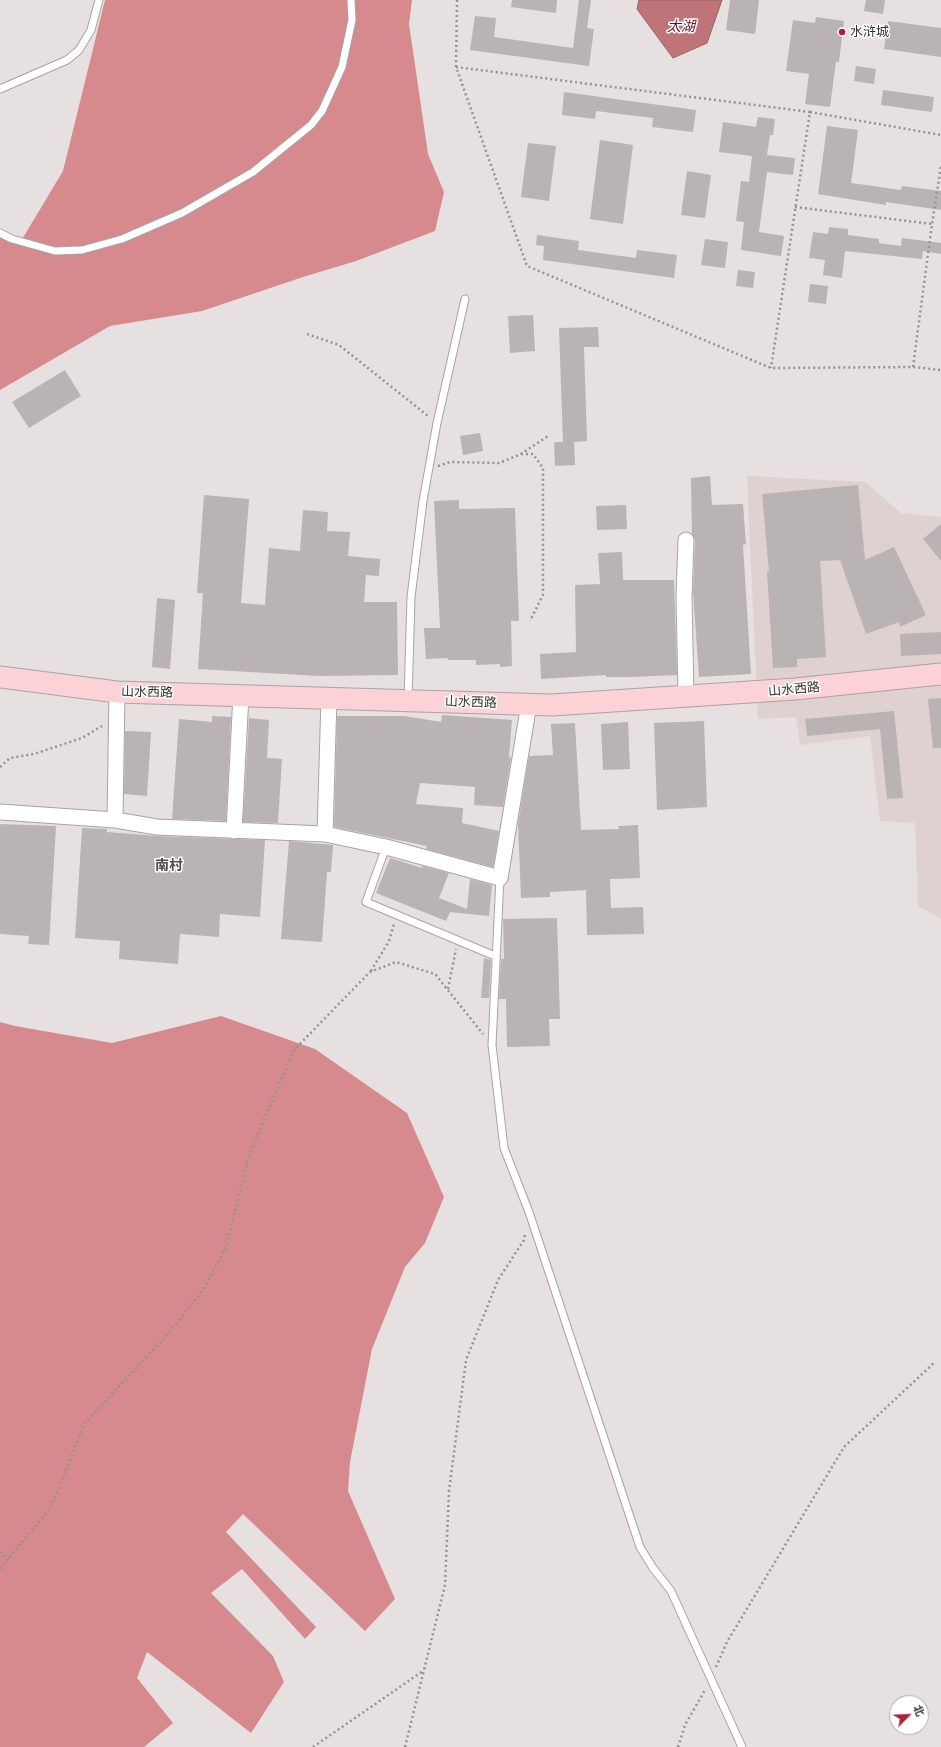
<!DOCTYPE html>
<meta charset="utf-8">
<style>
body{margin:0}
#map{position:relative;width:941px;height:1747px;overflow:hidden;background:#e6e0e0;font-family:"Exo 2","Noto Sans SC",sans-serif}
canvas{display:block}
.north{position:absolute;left:889px;top:1695px;width:40px;height:40px;box-sizing:border-box;background:#fff;border:1px solid #aeadad;border-radius:50%;rotate:66deg;font-size:11px;font-weight:700;line-height:16px;text-align:center;color:#343232}
.north::after{content:'';display:block;margin:auto;width:14px;height:18px;background:#b11e3a;clip-path:polygon(50% 0,100% 100%,50% 72%,0 100%)}
</style>
<div id="map">
<canvas width="941" height="1747"></canvas>
<div class="north">北</div>
</div>
<script>
const g = document.querySelector('canvas').getContext('2d');
g.lineJoin = 'round';
function paint(path, color) { g.fillStyle = color; g.fill(path, 'evenodd'); }
const toPath = rows => new Path2D(rows.map(r => 'M' + r).join(''));
function stroke(path, color, width, dash) { g.strokeStyle = color; g.lineWidth = width; g.lineCap = dash ? 'butt' : 'round'; g.setLineDash(dash || []); g.stroke(path); }
function label(font, color, halo, rows, align = 'center') {
  g.font = font + ' "Exo 2","Noto Sans SC",sans-serif'; g.lineWidth = 3; g.setLineDash([]); g.textBaseline = 'middle'; g.strokeStyle = halo; g.fillStyle = color; for (const [text, x, y, turn = 0] of rows) {
    g.save(); g.translate(x, y); g.rotate((+turn || 0) * Math.PI / 180); g.textAlign = isNaN(turn) ? turn : align; if (halo) g.strokeText(text, 0, 0); g.fillText(text, 0, 0); g.restore();
  }
}
paint(toPath([
 [747,476,865,482,901,513,941,517,941,919,918,906,915,823,880,821,870,736,800,745,796,717,758,719]
]), '#e0d1d1');
paint(toPath([
 [105,0,412,0,409,24,428,154,444,192,435,231,356,261,303,277,202,311,110,326,0,390,0,234,21,241,63,171],
 [221,1016,315,1049,407,1113,444,1197,425,1243,405,1267,372,1349,350,1462,348,1491,395,1599,365,1631,243,1514,226,1532,316,1627,305,1639,242,1569,211,1593,273,1656,284,1682,251,1733,147,1652,137,1678,173,1723,144,1747,0,1747,0,1022,15,1026,112,1043]
]), '#d78a8d');
const water = toPath([
 [639,0,722,0,707,43,673,58,637,9,639,0]
]);
paint(water, '#bf7578');
stroke(water, '#956163', 1);
paint(toPath([
 [512,0,557,0,556,13,511,7],
 [579,0,591,0,587,28,594,29,589,66,470,50,475,16,496,18,494,37,573,48],
 [730,0,759,0,755,34,726,30],
 [866,0,885,0,883,14,864,11],
 [816,17,844,21,839,62,836,62,830,107,805,104,809,74,786,71,793,20,815,23],
 [888,21,941,28,941,57,884,49],
 [856,66,876,69,874,84,854,81],
 [883,90,934,97,932,112,881,105],
 [564,92,696,110,693,132,652,127,653,118,596,111,595,119,562,115],
 [758,117,775,119,773,135,770,135,767,155,795,158,793,175,767,172,759,232,784,236,781,256,741,250,744,222,736,221,741,181,749,182,752,156,719,152,723,122,756,127],
 [827,126,858,130,851,183,901,190,902,186,941,191,941,210,886,202,886,205,818,194],
 [600,140,633,145,623,224,590,219],
 [528,143,556,146,549,201,521,197],
 [687,171,711,175,705,218,681,215],
 [829,227,848,229,848,235,879,239,879,243,901,246,902,238,941,243,941,254,923,251,922,259,845,251,842,278,823,275,825,260,809,258,813,232,828,234],
 [537,235,579,241,578,250,636,258,637,250,677,255,674,278,543,260,544,246,536,245],
 [705,239,728,242,725,268,701,265],
 [738,270,755,272,753,288,736,286],
 [810,284,828,286,826,304,808,302],
 [533,315,535,351,510,353,508,316],
 [598,327,599,347,584,347,587,441,574,442,575,465,555,466,554,442,563,442,559,328],
 [65,370,81,396,29,428,12,402],
 [480,433,483,451,463,455,460,436],
 [710,476,712,505,743,504,746,544,743,545,751,674,699,677,693,592,695,540,692,534,691,478],
 [858,485,865,560,894,547,926,615,900,627,899,622,866,634,840,560,820,561,826,657,797,659,797,667,773,668,767,572,769,572,762,494],
 [204,495,249,499,241,603,265,605,269,548,300,551,303,510,328,512,327,531,350,532,348,556,380,559,379,576,366,575,364,602,397,602,398,675,319,676,198,669,203,593,197,593],
 [459,500,459,509,515,508,519,621,511,621,512,666,500,667,500,664,476,665,476,660,448,660,448,658,426,659,424,628,440,628,434,501],
 [626,505,627,529,597,530,596,506],
 [941,524,941,561,923,539],
 [622,552,623,580,674,580,677,675,632,677,606,677,606,675,541,679,540,654,576,652,575,585,600,584,598,553],
 [157,598,175,600,170,669,152,667],
 [941,632,941,654,901,656,900,634],
 [941,698,941,748,933,748,928,699],
 [894,711,903,798,887,799,880,729,807,736,805,719],
 [442,715,512,720,509,757,511,757,503,807,474,805,475,787,420,783,416,804,463,808,462,823,499,831,493,867,426,849,427,846,334,827,337,716,404,716,441,722],
 [212,716,231,717,226,821,172,819,179,719,212,722],
 [249,718,269,720,267,758,282,759,278,823,243,822],
 [704,721,707,807,657,810,654,723],
 [628,722,630,769,603,770,601,724],
 [575,723,581,830,619,829,618,826,638,825,640,878,610,879,611,908,643,907,644,934,587,935,586,890,550,892,550,897,521,898,518,824,529,756,553,755,551,724],
 [125,731,151,732,147,796,124,794],
 [0,824,56,826,49,945,28,944,29,936,0,934],
 [82,828,107,829,107,832,157,836,265,840,260,917,220,914,219,937,180,934,178,964,119,959,120,941,75,938],
 [289,841,333,845,331,872,327,872,322,942,281,939],
 [390,858,422,868,422,866,449,873,439,898,467,909,470,879,492,885,489,916,450,912,446,921,376,893],
 [557,918,560,1019,549,1019,550,1046,507,1047,506,999,499,999,501,959,504,959,503,919],
 [484,958,491,960,489,998,481,998]
]), '#b9b3b3');
const lane = toPath([
 [0,89,67,60,79,50,91,30,99,0],
 [0,233,12,239,55,251,82,250,122,239,182,213,253,172,311,125,322,111,342,67,352,20,351,0],
 [408,699,411,597,423,501,437,423,465,299],
 [386,847,366,902,495,956],
 [500,878,492,1045,504,1148,529,1212,640,1547,653,1568,671,1591,742,1747]
]);
const street = toPath([
 [686,540,684,597,686,696],
 [0,812,115,820,157,827,325,834,329,698],
 [115,820,117,692],
 [234,831,241,694],
 [325,834,386,847,500,878,529,704]
]);
const secondary = toPath([
 [0,677,117,692,552,705,795,689,941,674]
]);
stroke(lane, '#a9a3a3', 9);
stroke(street, '#a9a3a3', 17);
stroke(secondary, '#a9a3a3', 23);
stroke(toPath([
 [457,0,456,67,527,266,771,368,913,367,941,370],
 [456,67,810,112,771,368],
 [810,112,941,135],
 [795,207,932,224],
 [307,334,339,345,428,416],
 [913,367,932,224,941,166],
 [521,454,533,454,543,468,543,595,530,621],
 [438,466,450,462,499,463,521,454,548,436],
 [0,767,10,758,34,754,82,738,102,726],
 [371,971,389,941,394,924],
 [448,989,456,949],
 [0,1552,9,1560],
 [0,1569,51,1507,85,1423,167,1335,203,1290,226,1247,250,1152,294,1050,370,972,396,962,435,974,483,1034],
 [716,1667,727,1642,844,1447,935,1362],
 [313,1747,423,1671],
 [405,1747,445,1585,449,1491,466,1360,498,1280,524,1240,525,1234],
 [678,1747,685,1725,705,1690]
]), '#979292', 2.5, [2, 3]);
stroke(lane, '#fff', 7);
stroke(street, '#fff', 15);
stroke(secondary, '#fcd2d6', 21);
for (const [x, y, r, color] of [
 [842,32,4,"#b11e3a"]
]) { const dot = new Path2D(); dot.arc(x, y, r, 0, 2 * Math.PI); g.fillStyle = color; g.fill(dot); stroke(dot, '#fff', 1.5); }
label('13px', '#343232', '#fff', [
 ["水浒城",850,32]
], 'left');
label('13px', '#343232', '#fff', [
 ["山水西路",794,689,-5],
 ["山水西路",147,692,1],
 ["山水西路",471,702,2]
]);
label('italic 14px', '#6e1222', '#fff', [
 ["太湖",681,26]
]);
label('bold 14px', '#514c4c', '#fff', [
 ["南村",169,865]
]);
</script>
